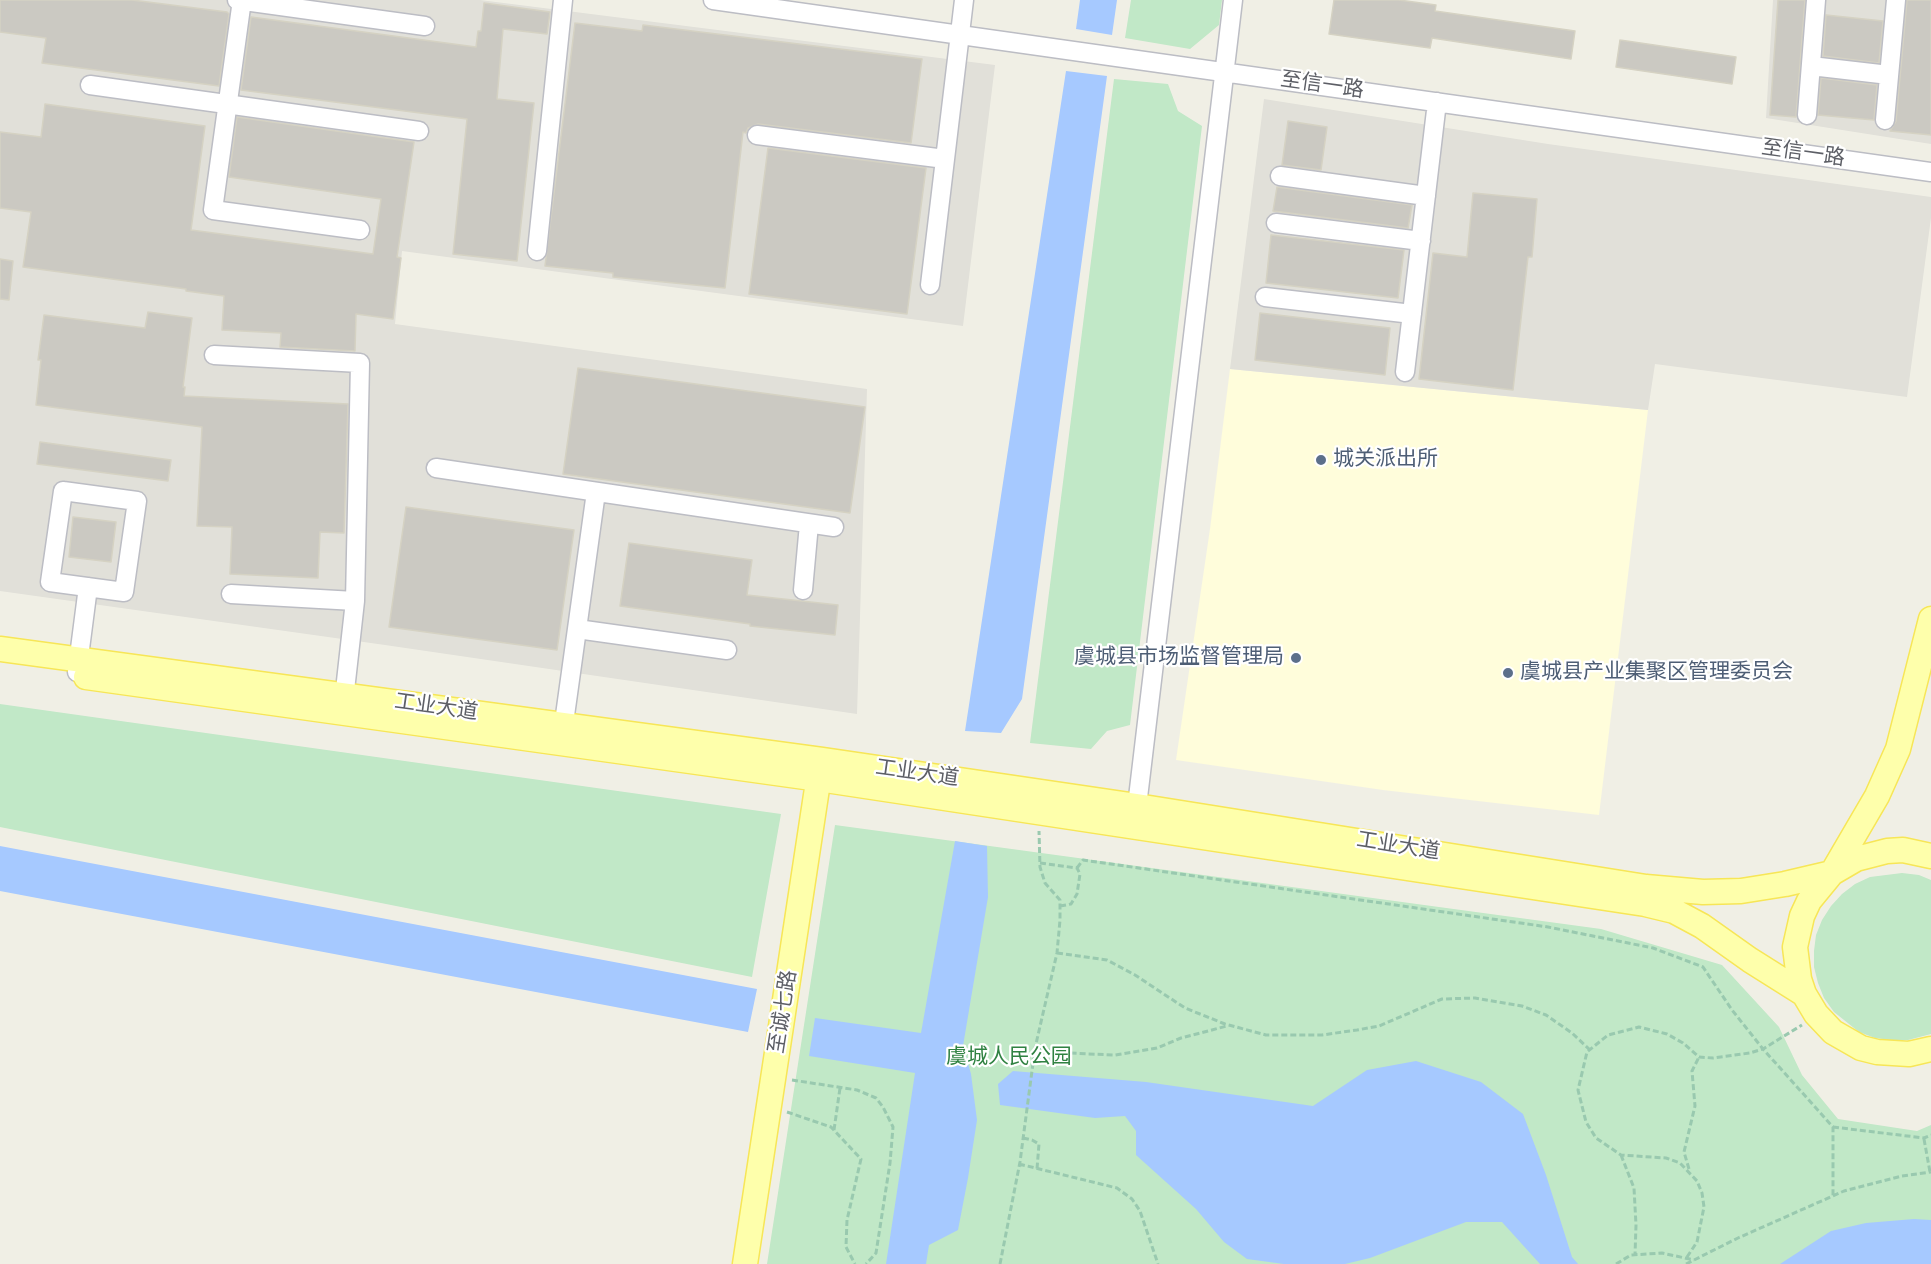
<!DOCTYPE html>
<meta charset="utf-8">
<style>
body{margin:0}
canvas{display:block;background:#f0efe5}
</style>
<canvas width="1931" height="1264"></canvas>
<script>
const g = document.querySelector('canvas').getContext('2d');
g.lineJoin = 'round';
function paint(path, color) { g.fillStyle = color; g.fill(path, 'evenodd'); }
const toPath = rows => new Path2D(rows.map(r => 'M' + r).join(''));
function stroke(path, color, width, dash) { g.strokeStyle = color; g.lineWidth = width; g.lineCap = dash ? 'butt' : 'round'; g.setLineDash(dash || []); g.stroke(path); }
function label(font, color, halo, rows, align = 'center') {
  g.font = font + ' Jost,"Noto Sans SC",sans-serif'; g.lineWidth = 4.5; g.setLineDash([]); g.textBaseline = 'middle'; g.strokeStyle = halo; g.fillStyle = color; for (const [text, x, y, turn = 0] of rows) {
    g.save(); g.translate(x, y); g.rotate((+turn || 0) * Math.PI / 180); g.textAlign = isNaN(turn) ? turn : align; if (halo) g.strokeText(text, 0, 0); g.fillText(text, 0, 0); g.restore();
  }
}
paint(toPath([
 [1230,369,1648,410,1599,815,1383,790,1176,760,1210,529]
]), '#fffddb');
paint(toPath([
 [0,0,480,0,995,65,963,326,402,251,395,324,867,389,857,714,385,645,0,591],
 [1773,0,1931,0,1931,144,1766,118],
 [1264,99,1548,144,1931,197,1931,218,1907,397,1655,364,1648,410,1230,369]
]), '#e1e0d9');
paint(toPath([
 [1131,0,1222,0,1219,25,1190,49,1125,38],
 [1114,79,1168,84,1178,111,1202,126,1130,725,1107,731,1091,749,1030,743],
 [0,704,781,814,752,977,0,827],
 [835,825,1601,929,1722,965,1779,1027,1802,1075,1838,1119,1917,1131,1931,1125,1931,1264,767,1264],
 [1902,873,1919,875,1931,880,1931,1034,1908,1040,1891,1040,1875,1038,1859,1032,1834,1012,1824,998,1818,983,1814,967,1814,951,1816,935,1822,920,1831,906,1842,894,1855,884,1870,877]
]), '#c1e8c7');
paint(toPath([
 [1080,0,1117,0,1112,35,1076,29],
 [1066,71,1107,76,1022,699,1001,733,965,731],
 [955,841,987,846,988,897,963,1046,971,1074,977,1120,968,1178,958,1230,929,1245,926,1264,886,1264,915,1073,809,1056,815,1018,921,1033],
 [0,846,757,989,748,1032,0,891],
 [1416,1061,1481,1082,1523,1114,1546,1175,1572,1257,1578,1264,1540,1264,1502,1222,1466,1222,1370,1258,1345,1264,1284,1264,1247,1259,1224,1242,1196,1209,1136,1155,1136,1131,1125,1116,1095,1118,1000,1105,998,1084,1013,1071,1146,1082,1313,1106,1367,1070],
 [1914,1219,1931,1220,1931,1264,1780,1264,1831,1231,1866,1223]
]), '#a6c9ff');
const building = toPath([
 [0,0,132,0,227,12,229,14,219,86,42,63,46,38,0,32,0,0],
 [1334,0,1399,0,1436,5,1435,11,1575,31,1571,59,1432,38,1430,48,1329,34,1334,0],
 [1778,0,1805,0,1796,117,1770,115,1778,0],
 [1907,0,1931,0,1931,135,1890,131,1896,121,1907,0],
 [484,3,550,12,547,34,503,29,497,99,534,103,517,261,453,254,467,119,241,90,251,17,476,47,478,31,481,31,484,3],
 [1826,15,1883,21,1879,63,1823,56,1826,15],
 [575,23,642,31,643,25,922,59,911,143,758,124,748,128,746,133,743,132,725,288,613,277,613,273,545,266,575,23],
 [1620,40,1736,57,1732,84,1616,67,1620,40],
 [1821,78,1877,85,1874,120,1818,115,1821,78],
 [45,104,205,126,191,230,373,254,381,199,229,177,237,117,414,142,397,257,401,258,393,319,356,314,355,351,280,347,281,333,222,330,224,296,186,291,186,289,23,267,31,212,0,208,0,132,41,137,45,104],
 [1288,121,1327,127,1321,170,1282,165,1288,121],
 [768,148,926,168,907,314,749,294,768,148],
 [1277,187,1412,205,1408,228,1273,211,1277,187],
 [1473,193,1537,199,1532,257,1528,257,1513,390,1419,379,1433,253,1467,257,1473,193],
 [1271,235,1404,250,1398,298,1266,283,1271,235],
 [0,259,13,261,9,300,0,299,0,259],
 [148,312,192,318,183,387,185,387,184,396,348,404,344,533,320,532,318,578,230,574,232,527,197,526,202,427,36,405,41,360,38,360,44,315,145,328,148,312],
 [1260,313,1390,328,1385,375,1255,360,1260,313],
 [578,368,865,407,850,513,563,474,578,368],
 [40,442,171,460,168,481,37,464,40,442],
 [406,507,574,530,557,650,389,627,406,507],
 [73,517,116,522,111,562,69,557,73,517],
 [629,543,752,560,747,595,838,605,835,635,750,626,750,624,620,606,629,543]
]);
paint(building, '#cbc9c2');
stroke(building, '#d5d2c3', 1.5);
const minor = toPath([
 [237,0,425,26],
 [242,0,213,210,360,230],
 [713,0,1931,172],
 [1811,66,1889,75],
 [90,85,419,131],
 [1807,115,1816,0],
 [1885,120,1896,0],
 [757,135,945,159],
 [1280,176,1426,196],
 [1276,223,1421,241],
 [537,251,563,0],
 [930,285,964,0],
 [1265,297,1412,314],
 [214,355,360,363,355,601,343,708],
 [1405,372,1437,102],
 [436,468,834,527],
 [63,491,137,501,124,592,50,582,63,491],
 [803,590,809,524],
 [231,594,355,601],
 [577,629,727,650],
 [77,672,88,587],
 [562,737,596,492],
 [1137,806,1233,0]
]);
const major = toPath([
 [0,649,822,760,1137,806,1646,887,1703,892,1741,891,1785,884,1832,873,1877,796,1898,749,1931,619],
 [86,677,819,779,1645,904,1674,911,1702,926,1750,960,1804,994],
 [1931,856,1903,850,1887,851,1856,859,1832,873,1809,901,1802,916,1795,947,1799,979,1804,994,1816,1014,1833,1032,1861,1048,1877,1052,1909,1054,1931,1049],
 [745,1264,821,762]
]);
stroke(minor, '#bcbdc4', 21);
stroke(major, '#f7e657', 27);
stroke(toPath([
 [1040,863,1077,868,1080,874,1077,894,1071,904,1060,906],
 [1077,868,1083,860,1548,927,1653,948,1703,967,1732,1010,1763,1049,1833,1127,1833,1196],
 [1057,953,1107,960,1135,975,1185,1008,1225,1024,1266,1035,1322,1035,1357,1030,1379,1026,1442,999,1475,998,1522,1006,1546,1015,1572,1033,1590,1050],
 [1035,1048,1068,1053,1115,1055,1157,1048,1181,1038,1227,1026],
 [792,1080,857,1090,876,1098,883,1107,893,1127,890,1163,876,1253,866,1264],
 [787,1112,831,1127,861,1159,847,1220,846,1247,855,1264],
 [1833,1127,1924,1138,1931,1135],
 [834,1130,840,1088],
 [1023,1138,1032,1140,1039,1144,1037,1169],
 [1924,1139,1930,1172],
 [1621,1155,1634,1188,1636,1225,1635,1255],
 [1019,1164,1117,1188,1132,1199,1140,1211,1158,1264],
 [1689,1169,1684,1152,1695,1106,1692,1071,1699,1057],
 [1687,1257,1697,1242,1704,1207,1702,1193,1697,1181,1680,1163,1666,1158,1621,1155,1596,1138,1586,1122,1578,1090,1587,1052,1608,1035,1639,1027,1667,1034,1683,1043,1699,1057,1713,1058,1750,1053,1763,1049,1802,1025],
 [1000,1264,1020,1162,1035,1048,1057,953,1060,920,1060,900,1045,883,1040,867,1039,831],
 [1616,1264,1631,1255,1662,1253,1694,1260],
 [1686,1264,1738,1238,1844,1191,1902,1176,1931,1172]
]), '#99c9af', 3, [6, 3]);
stroke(minor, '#fff', 18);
stroke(major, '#feffab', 24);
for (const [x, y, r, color] of [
 [1321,460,6,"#5c6f8a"],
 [1296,658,6,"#5c6f8a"],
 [1508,673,6,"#5c6f8a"]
]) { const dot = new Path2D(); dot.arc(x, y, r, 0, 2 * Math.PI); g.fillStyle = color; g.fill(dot); stroke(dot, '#fff', 2); }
label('21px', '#5d5f66', '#fff', [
 ["至信一路",1322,86,8],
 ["至信一路",1803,154,8],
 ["工业大道",436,708,8],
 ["工业大道",917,774,8],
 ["工业大道",1398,847,9],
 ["至诚七路",784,1012,-81]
]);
label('21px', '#4e5e75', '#fff', [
 ["城关派出所",1333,460],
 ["虞城县市场监督管理局",1284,658,"right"],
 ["虞城县产业集聚区管理委员会",1520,673]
], 'left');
label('21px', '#308242', '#fff', [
 ["虞城人民公园",1009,1058]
]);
</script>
